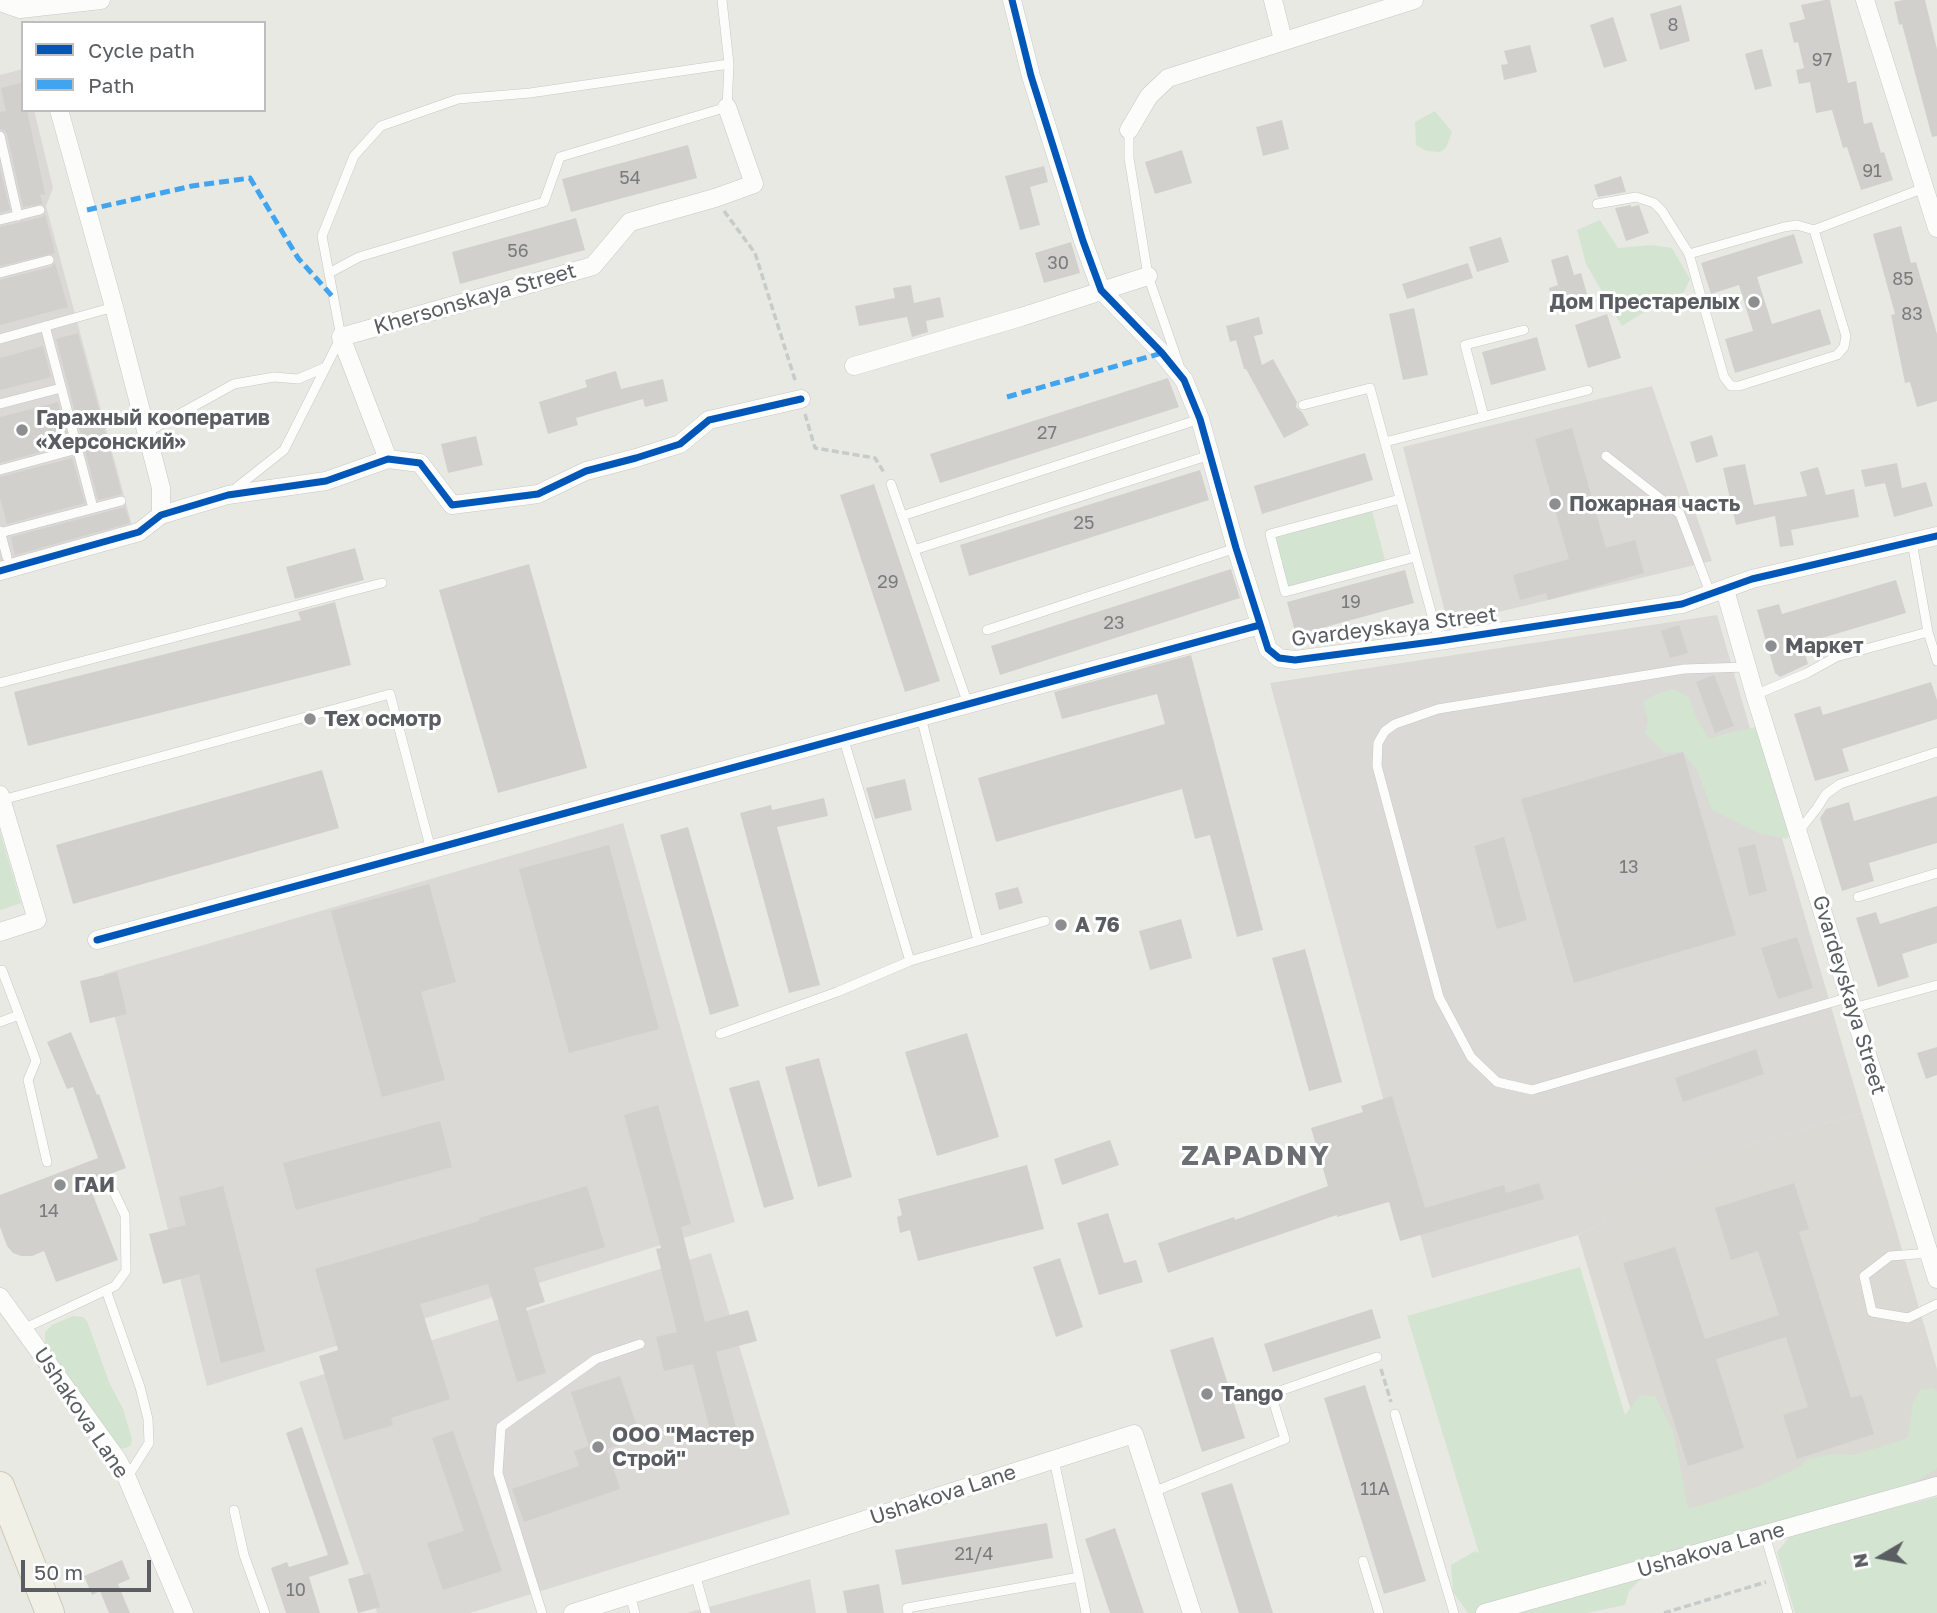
<!DOCTYPE html>
<meta charset="utf-8">
<style>
body{margin:0}
#map{position:relative;width:1937px;height:1613px;overflow:hidden;background:#e9e9e4;font-family:"Golos Text",sans-serif}
canvas{display:block}
.legend{position:absolute;left:21px;top:21px;width:245px;height:91px;box-sizing:border-box;background:#fff;border:2px solid #bdbec0;margin:0;padding:9px 12px;list-style:none;font-size:21px;color:#5a5d61}
.legend li{display:flex;align-items:center;gap:14px;height:35px}
.legend b{width:35px;border:2px solid #bdbec0}
.north{position:absolute;left:1846px;top:1522px;width:70px;height:70px;-webkit-text-stroke:5px #fff;paint-order:stroke;rotate:260deg;font-size:19px;font-weight:700;line-height:28px;text-align:center;color:#5a5d61}
.north::after{content:'';display:block;margin:auto;width:24px;height:32px;background:#5a5d61;clip-path:polygon(50% 0,100% 100%,50% 72%,0 100%)}
.scale{position:absolute;left:21px;top:1560px;width:130px;height:32px;box-sizing:border-box;border:4px solid #5a5d61;border-top:0;padding-left:9px;font-size:21px;line-height:24px;white-space:nowrap;color:#5a5d61;-webkit-text-stroke:5px #fff;paint-order:stroke}
</style>
<div id="map">
<canvas width="1937" height="1613"></canvas>
<ul class="legend">
<li><b style="height:9px;background:#0057b8"></b>Cycle path</li>
<li><b style="height:9px;background:#40a5ee"></b>Path</li>
</ul>
<div class="north">N</div>
<div class="scale">50 m</div>
</div>
<script>
const g = document.querySelector('canvas').getContext('2d');
g.lineJoin = 'round';
function paint(path, color) { g.fillStyle = color; g.fill(path, 'evenodd'); }
const toPath = rows => new Path2D(rows.map(r => 'M' + r).join(''));
function stroke(path, color, width, dash) { g.strokeStyle = color; g.lineWidth = width; g.lineCap = dash ? 'butt' : 'round'; g.setLineDash(dash || []); g.stroke(path); }
function label(font, color, halo, rows, align = 'center') {
  g.font = font + ' "Golos Text",sans-serif'; g.lineWidth = 6; g.setLineDash([]); g.textBaseline = 'middle'; g.strokeStyle = halo; g.fillStyle = color; for (const [text, x, y, turn = 0] of rows) {
    g.save(); g.translate(x, y); g.rotate((+turn || 0) * Math.PI / 180); g.textAlign = isNaN(turn) ? turn : align; if (halo) g.strokeText(text, 0, 0); g.fillText(text, 0, 0); g.restore();
  }
}
paint(toPath([
 [23,69,23,110,34,110,53,188,46,206,133,529,0,566,0,75],
 [1652,386,1712,561,1448,624,1403,447],
 [1717,615,1862,1113,1597,1188,1606,1222,1578,1235,1432,1278,1270,683],
 [623,823,735,1222,207,1386,104,974],
 [711,1253,790,1514,470,1613,377,1613,299,1382],
 [810,1579,816,1613,687,1613]
]), '#dad9d5');
paint(toPath([
 [1862,1113,1937,1369,1937,1486,1676,1560,1578,1235,1606,1222,1596,1188]
]), '#dbd9d4');
paint(toPath([
 [1435,111,1452,132,1446,148,1440,152,1427,151,1416,145,1415,122],
 [1600,220,1618,248,1651,245,1672,248,1690,279,1684,292,1654,306,1622,326,1586,264,1577,230],
 [1371,507,1386,564,1285,592,1270,534],
 [1673,689,1689,697,1697,719,1709,739,1728,733,1756,727,1791,830,1787,839,1758,833,1712,810,1697,770,1683,752,1664,753,1645,733,1648,720,1643,702,1654,695],
 [0,832,21,903,0,910],
 [1580,1267,1625,1415,1640,1395,1655,1396,1673,1431,1688,1508,1703,1505,1762,1485,1801,1466,1807,1459,1834,1454,1854,1455,1908,1438,1913,1402,1921,1389,1933,1388,1937,1392,1937,1468,1886,1501,1738,1531,1642,1578,1629,1591,1625,1605,1587,1613,1468,1613,1453,1592,1451,1565,1475,1551,1479,1553,1407,1316],
 [73,1316,83,1317,87,1321,109,1382,123,1409,132,1439,131,1445,126,1448,117,1449,45,1345,45,1332,52,1325],
 [1937,1497,1937,1613,1795,1613,1777,1552,1792,1534]
]), '#d3e4d1');
paint(toPath([
 [1825,0,1830,0,1848,83,1856,81,1864,124,1872,122,1881,153,1884,152,1893,180,1861,190,1847,147,1843,148,1832,110,1816,113,1810,82,1799,84,1796,70,1804,68,1798,42,1794,43,1789,23,1805,19,1801,5],
 [1903,0,1925,0,1937,49,1937,136,1932,137,1902,24,1899,25,1894,2],
 [1681,5,1690,41,1660,50,1650,14],
 [1613,17,1627,61,1604,68,1590,25],
 [1530,45,1537,72,1504,80,1501,65,1508,64,1504,51],
 [1762,49,1772,86,1755,90,1745,54],
 [21,83,23,110,27,110,45,194,40,195,43,204,23,207,7,134,5,131,0,129,0,112,6,111,1,88],
 [1282,120,1289,149,1263,156,1256,127],
 [688,145,697,178,571,212,562,179],
 [1182,150,1192,183,1155,194,1145,162],
 [1044,166,1048,182,1030,187,1040,225,1020,230,1005,176],
 [0,168,10,210,0,213],
 [1621,176,1626,192,1598,197,1594,185],
 [1631,205,1631,207,1639,205,1649,233,1626,241,1615,208],
 [45,214,55,253,0,266,0,227,42,217],
 [576,218,585,250,460,284,452,252],
 [1901,226,1911,263,1916,262,1937,334,1937,401,1917,407,1910,382,1905,383,1891,315,1895,314,1873,234],
 [1794,234,1803,263,1757,277,1772,324,1820,309,1831,344,1735,373,1725,339,1753,331,1739,285,1711,294,1701,263],
 [1501,237,1509,262,1477,272,1469,247],
 [1071,242,1080,273,1044,283,1035,253],
 [1568,255,1574,275,1581,273,1587,294,1553,304,1549,288,1558,285,1551,260],
 [55,263,68,307,0,325,0,280,51,267],
 [1468,263,1473,278,1407,299,1402,284],
 [911,285,914,303,940,297,944,317,926,321,928,332,912,337,907,317,859,326,855,306,895,298,893,288],
 [1414,308,1428,375,1403,380,1389,314],
 [1607,314,1621,358,1588,368,1575,325],
 [1259,317,1263,334,1254,336,1262,365,1273,359,1297,402,1296,407,1302,412,1309,425,1284,438,1246,369,1244,369,1236,340,1230,342,1226,326],
 [78,333,122,494,98,500,56,339],
 [1537,337,1546,370,1491,385,1482,352],
 [43,346,51,377,0,390,0,358],
 [616,371,621,389,663,379,668,401,645,407,643,399,576,418,578,425,548,434,539,402,587,387,585,380],
 [1168,378,1179,407,940,483,930,454],
 [58,402,69,444,0,463,0,417],
 [1572,428,1606,548,1635,540,1644,573,1548,600,1546,593,1520,600,1513,575,1569,559,1535,439],
 [1712,435,1718,456,1696,463,1690,442],
 [476,436,483,465,448,473,441,444],
 [1365,453,1373,480,1262,514,1254,486],
 [72,458,85,503,7,524,0,498,0,477],
 [1897,463,1902,488,1926,482,1933,506,1894,517,1885,483,1865,487,1861,470],
 [1745,464,1754,505,1807,496,1800,472,1818,467,1826,495,1854,489,1859,517,1791,530,1794,545,1780,547,1775,516,1736,525,1723,468],
 [1200,470,1209,500,969,576,960,545],
 [874,484,940,681,905,692,840,495],
 [125,507,130,523,15,555,11,537],
 [355,548,364,580,295,599,286,567],
 [529,564,587,768,498,793,439,590],
 [1231,569,1240,598,1000,675,991,646],
 [1405,570,1414,603,1296,635,1287,602],
 [1896,580,1906,613,1802,644,1808,664,1780,677,1775,673,1757,610,1779,604,1782,614],
 [335,602,351,665,28,746,14,692,301,620,298,612],
 [1679,625,1688,653,1670,658,1661,631],
 [1191,655,1263,930,1237,937,1210,835,1195,839,1182,789,996,842,978,778,1165,724,1157,694,1062,719,1054,692],
 [1714,675,1734,726,1715,733,1696,682],
 [1931,682,1937,700,1937,719,1842,749,1849,771,1815,781,1794,714,1820,706,1823,715],
 [1683,752,1736,935,1574,983,1521,799],
 [322,770,339,828,73,904,56,845],
 [905,779,912,810,875,819,866,788],
 [1937,796,1937,843,1869,863,1874,881,1842,891,1820,818,1826,809,1849,802,1854,821],
 [824,798,828,816,777,827,820,985,789,993,740,813,771,805,772,810],
 [688,827,739,1006,710,1015,660,835],
 [1504,837,1527,920,1497,929,1474,846],
 [1755,844,1767,891,1749,896,1738,848],
 [609,845,659,1029,569,1053,519,869],
 [429,884,456,982,421,992,445,1080,382,1097,331,911],
 [1018,887,1023,903,999,910,995,893],
 [1937,906,1937,943,1902,954,1909,977,1878,987,1856,918,1876,912,1880,924],
 [1181,919,1192,958,1150,970,1139,931],
 [1797,937,1813,988,1778,999,1761,948],
 [1305,949,1342,1082,1309,1091,1272,958],
 [117,972,127,1014,90,1023,80,981],
 [71,1032,97,1095,99,1094,126,1168,88,1182,118,1260,56,1282,44,1251,32,1256,21,1256,13,1253,7,1246,0,1227,0,1195,98,1158,73,1087,67,1089,47,1042],
 [967,1033,999,1137,937,1156,905,1052],
 [1937,1047,1937,1075,1926,1079,1917,1053],
 [1756,1049,1764,1074,1683,1102,1675,1078],
 [819,1058,852,1177,818,1187,785,1067],
 [759,1080,794,1199,764,1208,729,1088],
 [1392,1096,1425,1208,1504,1185,1506,1193,1539,1183,1544,1199,1400,1241,1389,1202,1337,1217,1337,1215,1168,1273,1158,1243,1234,1217,1235,1220,1328,1186,1311,1128,1363,1112,1361,1106],
 [658,1105,691,1224,681,1227,705,1322,748,1310,757,1341,716,1352,736,1427,711,1433,693,1364,664,1371,656,1337,677,1332,656,1249,661,1248,624,1115],
 [440,1121,452,1167,296,1210,283,1163],
 [1110,1140,1119,1165,1062,1185,1054,1159],
 [1027,1165,1044,1229,918,1261,910,1230,900,1233,897,1217,902,1215,898,1199],
 [1794,1183,1809,1229,1799,1232,1851,1398,1862,1395,1874,1434,1797,1459,1783,1415,1808,1407,1786,1337,1716,1359,1744,1448,1688,1466,1623,1263,1675,1247,1705,1339,1779,1315,1758,1251,1731,1260,1715,1208],
 [223,1186,265,1351,221,1363,199,1274,163,1284,149,1234,186,1225,179,1197],
 [587,1186,605,1247,534,1268,545,1302,526,1308,546,1373,517,1382,488,1284,420,1304,450,1399,391,1418,393,1425,344,1440,319,1356,338,1350,315,1269,479,1221,479,1218],
 [1108,1213,1124,1263,1136,1260,1143,1282,1099,1295,1077,1223],
 [1060,1258,1083,1327,1056,1337,1033,1267],
 [1372,1309,1381,1338,1273,1372,1264,1344],
 [1213,1337,1245,1438,1202,1452,1170,1350],
 [620,1376,641,1438,607,1449,620,1489,524,1522,512,1489,579,1466,574,1451,589,1446,571,1392],
 [1365,1385,1426,1581,1384,1594,1324,1398],
 [302,1427,349,1564,309,1577,320,1613,286,1613,271,1568,287,1562,289,1567,328,1555,286,1433],
 [453,1431,502,1571,443,1590,427,1543,464,1531,432,1438],
 [1232,1483,1273,1613,1239,1613,1201,1493],
 [1047,1523,1053,1558,902,1585,895,1550],
 [1115,1528,1144,1613,1110,1613,1085,1539],
 [122,1560,130,1579,118,1584,130,1613,109,1613,100,1591,92,1595,84,1576],
 [370,1573,380,1607,358,1613,348,1579],
 [879,1584,884,1613,847,1613,843,1591]
]), '#d1d0cd');
const service = toPath([
 [1129,130,1129,158,1148,276,1179,365],
 [0,136,18,216],
 [1597,204,1636,197,1654,203,1662,211,1689,254,1724,377,1731,386,1739,386,1837,355,1844,347,1846,336,1814,230],
 [0,220,40,210],
 [1689,254,1784,227,1797,225,1814,230,1924,188],
 [0,273,49,260],
 [329,273,359,257,544,202,560,157,727,107,729,64,722,0],
 [45,326,93,508],
 [0,339,114,307],
 [0,404,61,388],
 [1303,405,1370,388,1439,641],
 [1484,417,1465,345,1524,330],
 [147,432,234,384,274,377,298,379,326,367],
 [1385,442,1588,390],
 [1606,456,1680,514,1711,595],
 [0,470,77,449],
 [891,484,968,704],
 [231,492,284,450,341,337,322,236,354,156,381,126,458,99,530,93,729,64],
 [1400,499,1270,534,1285,592,1415,557],
 [902,516,1200,419],
 [0,531,7,557],
 [0,533,121,501],
 [914,550,1210,455],
 [987,630,1236,548],
 [1928,632,1937,661],
 [1747,667,1684,669,1438,709,1395,724,1385,731,1378,743,1377,766,1439,997,1471,1057,1497,1082,1532,1090,1850,997],
 [0,683,382,583],
 [1755,695,1807,673,1836,657,1928,632,1912,542],
 [921,717,978,941],
 [843,737,910,961],
 [2,800,390,694,431,850],
 [1799,831,1817,808,1826,794,1840,784,1937,752],
 [1858,897,1937,873],
 [0,971,2,970,19,1015,0,1022],
 [1853,1008,1937,985],
 [19,1015,36,1061,28,1080,47,1162],
 [720,1034,837,992,910,961,1045,921],
 [1930,1253,1890,1256,1864,1276,1872,1312,1908,1318,1937,1304],
 [106,1290,140,1387,148,1419,149,1443,127,1478],
 [23,1329,115,1286,126,1271,125,1215,114,1192],
 [1395,1414,1454,1613],
 [1054,1460,1079,1577],
 [1153,1492,1285,1439,1271,1394,1377,1357],
 [234,1510,244,1555,265,1613],
 [1765,1535,1788,1613],
 [1363,1561,1379,1613],
 [695,1574,706,1613],
 [630,1595,635,1613],
 [542,1613,498,1473,501,1427,596,1359,640,1344],
 [908,1613,907,1608,1079,1577,1086,1613]
]);
const minor = toPath([
 [1012,0,1031,76,1083,241,1101,290,1162,353,1184,380,1200,419,1236,548,1268,649,1279,658,1295,660,1439,641,1682,604,1752,579,1937,536],
 [1273,0,1283,40],
 [1865,0,1937,228],
 [0,2,20,9,101,0],
 [59,110,114,307,161,488,161,515],
 [1129,130,1149,96,1168,78,1414,0],
 [854,366,1021,317,1148,276],
 [388,459,341,337,593,266,630,222,715,198,754,184,727,107],
 [0,571,139,532,161,515,228,495,326,481,388,459,420,463,452,505,538,494,586,471,636,458,680,444,709,420,801,399],
 [1725,590,1755,695,1937,1279],
 [0,795,37,920,0,932],
 [97,940,1260,625],
 [0,1297,117,1459,127,1478,184,1613],
 [573,1613,1134,1434,1192,1613],
 [1485,1613,1937,1486]
]);
const primary = toPath([
 [0,1486,50,1613]
]);
stroke(service, '#c6c7c6', 10);
stroke(minor, '#c6c7c6', 19);
stroke(primary, '#cec9b5', 30);
stroke(toPath([
 [724,211,755,253,796,383],
 [805,414,815,448,875,458,885,474],
 [1381,1369,1391,1402],
 [1664,1613,1766,1582]
]), '#c7cbc9', 3.5, [7, 3.5]);
stroke(service, '#fcfcfb', 9);
stroke(minor, '#fcfcfb', 18);
stroke(primary, '#f1f0e7', 28);
stroke(toPath([
 [87,210,192,186,250,178,298,258,333,297],
 [1007,397,1162,353]
]), '#40a5ee', 5, [10, 5]);
stroke(toPath([
 [1012,0,1031,76,1083,241,1101,290,1162,353,1184,380,1200,419,1236,548,1268,649,1279,658,1295,660,1439,641,1682,604,1752,579,1937,536],
 [0,571,139,532,161,515,228,495,326,481,388,459,420,463,452,505,538,494,586,471,636,458,680,444,709,420,801,399],
 [97,940,1260,625]
]), '#0057b8', 7);
for (const [x, y, r, color] of [
 [1754,302,7,"#8c8e8f"],
 [22,430,7,"#8c8e8f"],
 [1555,504,7,"#8c8e8f"],
 [1771,646,7,"#8c8e8f"],
 [310,719,7,"#8c8e8f"],
 [1061,925,7,"#8c8e8f"],
 [60,1185,7,"#8c8e8f"],
 [1207,1394,7,"#8c8e8f"],
 [598,1447,7,"#8c8e8f"]
]) { const dot = new Path2D(); dot.arc(x, y, r, 0, 2 * Math.PI); g.fillStyle = color; g.fill(dot); stroke(dot, '#fff', 2.5); }
label('18px', '#797b7d', null, [
 ["8",1673,25],
 ["97",1822,60],
 ["91",1872,171],
 ["54",630,178],
 ["56",518,251],
 ["30",1058,263],
 ["85",1903,279],
 ["83",1912,314],
 ["27",1047,433],
 ["25",1084,523],
 ["29",888,582],
 ["19",1351,602],
 ["23",1114,623],
 ["13",1629,867],
 ["14",49,1211],
 ["11А",1375,1489],
 ["21/4",974,1554],
 ["10",296,1590]
]);
label('21px', '#5a5d61', '#fff', [
 ["Khersonskaya Street",475,299,-16],
 ["Gvardeyskaya Street",1394,627,-7],
 ["Gvardeyskaya Street",1849,995,73],
 ["Ushakova Lane",81,1413,56],
 ["Ushakova Lane",943,1495,-18],
 ["Ushakova Lane",1711,1550,-16]
]);
label('bold 21px', '#5a5d61', '#fff', [
 ["Дом Престарелых",1740,302,"right"],
 ["Гаражный кооператив",36,418],
 ["«Херсонский»",36,442],
 ["Пожарная часть",1569,504],
 ["Маркет",1785,646],
 ["Тех осмотр",324,719],
 ["А 76",1075,925],
 ["ГАИ",74,1185],
 ["Tango",1221,1394],
 ["ООО \"Мастер",612,1435],
 ["Строй\"",612,1459]
], 'left');
g.letterSpacing = '2px';
label('bold 28px', '#6b6f73', '#fff', [
 ["ZAPADNY",1256,1156]
]);
g.letterSpacing = '0px';
</script>
